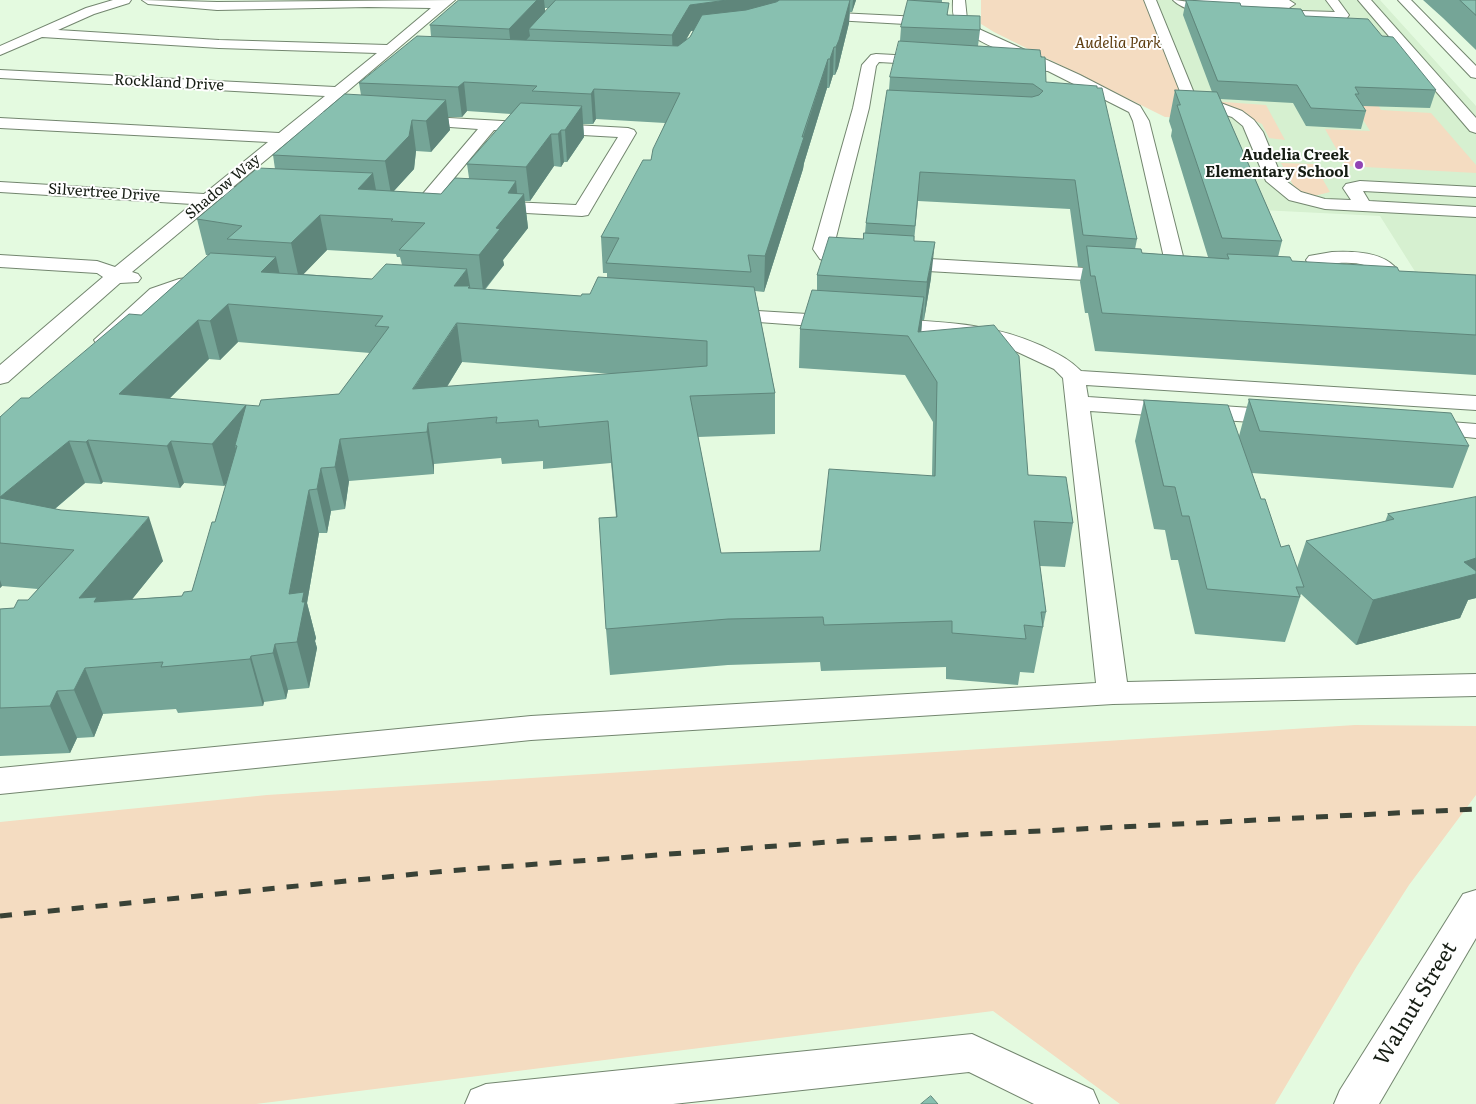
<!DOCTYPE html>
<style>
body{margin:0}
canvas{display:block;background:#e4fae0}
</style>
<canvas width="1476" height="1104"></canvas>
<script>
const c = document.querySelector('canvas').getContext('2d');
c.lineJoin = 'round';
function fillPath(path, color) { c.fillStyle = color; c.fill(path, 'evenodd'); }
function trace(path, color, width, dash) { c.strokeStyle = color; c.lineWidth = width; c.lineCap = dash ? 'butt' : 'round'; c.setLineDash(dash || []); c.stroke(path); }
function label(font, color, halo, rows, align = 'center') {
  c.font = font + ' Literata,serif'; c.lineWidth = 4; c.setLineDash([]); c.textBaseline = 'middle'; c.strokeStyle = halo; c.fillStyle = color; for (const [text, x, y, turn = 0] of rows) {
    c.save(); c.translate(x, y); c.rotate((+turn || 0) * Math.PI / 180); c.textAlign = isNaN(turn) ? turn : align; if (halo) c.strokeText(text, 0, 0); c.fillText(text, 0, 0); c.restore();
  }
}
fillPath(new Path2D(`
 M1148 0H1380L1476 106V285L1421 281 1380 216 1261 210 1192 118Z`), '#d6f0d0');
fillPath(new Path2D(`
 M981 0H1148L1192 118 1165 117 994 32 981 24Z
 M1350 99 1375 100 1381 110 1431 113 1476 165V173L1346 166 1325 129 1370 131Z
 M1210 101 1266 105 1285 140 1269 138 1262 124Z
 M1281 163 1314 164 1330 192 1314 196 1297 192Z
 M1355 725 1476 726V795L1409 885 1357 966 1275 1104H1120L993 1011 256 1104H0V822L267 795Z`), '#f4dcc1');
const minor = new Path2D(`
 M113 0H131L129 3 94 14 58 30 219 40 387 45 431 8 368 7 217 10 148 4 142 0 217 2 455 0 323 112 360 115 363 118 360 121H313L233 187 272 190 275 194 272 198 266 199 222 197 132 272 138 274 141 278 138 282 120 283 8 382 0 384V365L103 277 97 273 0 267V255L97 261 115 267 192 204 0 192V182L204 194 268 142 0 128V118L279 133 325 96 0 78V70L335 87 377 53 219 48 42 37 0 55V46L86 8Z
 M953 0H965L967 19 981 30 1080 75 1140 106 1149 121 1189 280 1186 284 1179 286 1172 284 1169 280 1133 121 1129 112 1048 71 1002 68 1000 65 1002 62H1028C1008 53 965 39 955 19 952 13 953 6 953 0Z
 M1144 0H1156L1194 93 1242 111 1254 120 1263 132 1282 178 1301 192 1325 199 1351 200 1343 188 1346 184 1360 181 1476 187V197L1363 191 1369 201 1476 207V217L1325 209 1289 200 1266 181 1243 126 1232 117 1195 105 1183 99Z
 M1173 0C1181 0 1221 7 1226 12 1217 21 1181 9 1173 0Z
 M1194 0H1289L1295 4 1289 8 1199 5 1195 4Z
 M1326 0H1338L1349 15 1347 18 1331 20 1268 18 1262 14 1268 10 1335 12Z
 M1358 0H1371L1476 118V133L1470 131Z
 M1398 0H1411L1476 66V78L1471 77Z
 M838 13 941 18 947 22 941 26 834 20 832 17Z
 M876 54 932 57 939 61 932 65 879 62 876 66 869 108 833 249 843 254 1120 270 1127 272 1130 276 1127 280 1120 282 840 266 820 259 813 249 853 108 862 65 871 55Z
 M413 116 628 128 634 130 636 133 588 215 582 216 489 211 483 210 480 206 483 202 489 201 576 205 618 137 494 130 430 207 424 208 418 207 415 203 478 129 408 124 405 121 408 118Z
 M1332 252C1351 251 1379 251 1394 266 1401 273 1405 284 1410 293L1407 297 1400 299 1393 297C1388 291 1386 282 1381 276 1370 260 1344 262 1328 264L1340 289 1337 293 1330 295 1323 293 1306 260 1309 256Z
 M209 275 216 277 219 281 216 285 183 291 164 297 113 345 105 346 97 345 94 340 150 289 179 279Z
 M724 309 841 316 848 318 852 322 848 326 841 328 717 319 714 315 717 311Z
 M884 319C941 322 989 322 1042 346 1058 354 1068 358 1081 371L1476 396V410L1086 385 1088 397 1281 410 1289 412 1293 417 1289 422 1281 424 1090 411 1127 682 1476 674V696L1113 704 531 740 0 794V768L531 716 1096 683 1063 378 1054 369 1009 348 973 337 877 329 873 325 877 321Z
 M1424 420 1476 424V438L1416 432 1412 427 1416 422Z
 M972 1034 1093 1090 1099 1104H1034L969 1072 673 1104H465L471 1090 486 1084Z`);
const major = new Path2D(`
 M1476 890V938L1379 1104H1334L1340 1090 1463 894Z`);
trace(minor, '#73866f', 2);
trace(major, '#73866f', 2);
fillPath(minor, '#fff');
fillPath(major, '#fff');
trace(new Path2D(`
 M0 916 446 871 842 841 1476 809`), '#394236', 5, [12, 12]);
fillPath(new Path2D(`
 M459 0H856L852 12H850L849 23 838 68 835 75H833L829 88H827L804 163 803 169 764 292 755 291 775 393V434L698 437 721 553 820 551 932 476 933 422 905 375 799 368 800 329 817 291V275L863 239 865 233 866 223 889 90 890 77 900 41 901 27 908 0H942V3L948 15 980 30 978 46 1041 57 1046 82 1137 239 1135 249 1142 253 1208 257 1171 136 1172 130 1169 121 1175 90 1212 92 1183 15 1186 0 1241 6 1305 16 1382 36 1436 90 1430 108 1363 106 1366 111 1361 129 1306 126 1293 103 1220 99 1282 241 1278 257 1292 261 1399 271 1476 275V375L1095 351 1088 313H1085L1080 282 1083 267H1078L1070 209 918 201 914 241 931 278 924 320H922L921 332 1028 475 1073 523 1065 567 1040 566 1046 612 1034 673 1020 672 1018 685 946 679V667L821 671 820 662 728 665 610 675 606 629 616 517 611 463 543 469V461L502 464 501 458 434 464V474L349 481 345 509 331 511 327 533H319L307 603 316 638 315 641 317 648 309 688 288 690 286 699 264 702 263 706 178 713 176 709 103 714 94 737 77 738 70 753 0 756V609L14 608 28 600 38 589 2 586 0 588V417L29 398 141 315 209 255H206L197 219 275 169 273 155 361 95 359 83 431 36 430 25ZM545 8H549L545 12ZM691 31H693L690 37 686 40ZM467 111 511 114 467 164 469 178 441 194 394 191 414 169 416 151 431 152 450 130 448 117H462ZM596 119 665 123 651 160 601 237 603 273H607V278L590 294 581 296 485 290 504 265 503 260 528 228 525 201H530L554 166 561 167 564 162H567L584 137 583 124H593ZM327 250 396 254 397 257H400L402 265 372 279 303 274ZM238 342 370 353 339 394 259 406H246V405L169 399 209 359 220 360ZM462 362 613 374 447 387ZM103 482 180 488 184 483 224 486 227 483 215 522 192 591 182 596 132 599 163 561 55 509 85 483 101 484Z
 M1423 0H1476V50L1443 18Z
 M1249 399 1469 446 1453 488 1252 473 1261 499 1281 547 1297 568 1306 541 1385 522 1388 514 1476 497V496V598L1468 600 1460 618 1356 645 1301 594 1285 642 1195 634 1178 560H1171L1165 530 1154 529 1135 441 1144 400 1239 436Z`), '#75a597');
fillPath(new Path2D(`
 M537 0H544L546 19 529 29 530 36 512 56 509 29Z
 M727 0H794L762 21 691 31 673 62 672 35 690 5Z
 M850 0 849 23 838 68 835 75 836 47Z
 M853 0H856L852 12Z
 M834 47 833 75 829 88 830 59Z
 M828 59 827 88 804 163 803 169 764 292 765 256Z
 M464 82 467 111 462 117 458 87Z
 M594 89 596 119 593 124 591 94Z
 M446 100 450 130 431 152 426 121Z
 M582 106 584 137 567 162 565 130Z
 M412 120 416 151 414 169 391 194 385 161Z
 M561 130 564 162 561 167 558 134Z
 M551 134 554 166 530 201 526 167Z
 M373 173 379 207 358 189Z
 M516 181 518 201 524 194 528 228 503 260 504 265 483 291 479 255 496 228 508 193Z
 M320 215 327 250 299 279 291 243Z
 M935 242 931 278 924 320 927 282Z
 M276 257 284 294 261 272Z
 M467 269 470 286 475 324 454 286Z
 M924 297 921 335 918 332Z
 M228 304 238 342 220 360 210 321Z
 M198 320 209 359 133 435 119 394Z
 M457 323 462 362 420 430 413 389Z
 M246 405 256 446 235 445 240 466 224 486 212 444Z
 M428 423 434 464V474L427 432Z
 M340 439 349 481 345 509 335 467Z
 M88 440 103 482 101 484 86 442Z
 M69 441 85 483 17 541 0 501V497Z
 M171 441 184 483 180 488 167 446Z
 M321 468 331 511 327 533 317 489Z
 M309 490 319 533 307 603 316 638 315 641 317 648 309 688 297 642 289 594Z
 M149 517 163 561 109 628 79 598Z
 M1476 558V598L1468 600 1460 618 1356 645 1373 600 1464 562Z
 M0 580 2 586 0 588Z
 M275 644 288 690 286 699 273 653Z
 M251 656 264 702 263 706 250 659Z
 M85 668 103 714 94 737 74 690Z
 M57 691 77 738 70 753 50 706Z`), '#5f867b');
const building = new Path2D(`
 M459 0H537L509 29 430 25Z
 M556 0H727L690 5 672 35 529 29Z
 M780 0H850L839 40 836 47H834L830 59H828L802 137H804L765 256 748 255 751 272 606 263 619 238 601 237 643 160H651L653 149 680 93 594 89 591 94 532 91 537 86 464 82 458 87 359 83 417 36 678 46 690 37 702 15 746 10 776 2Z
 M908 0 949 3 947 15 980 16V30L901 27Z
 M1186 0 1240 3 1241 6 1301 9 1305 16 1368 19 1382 36 1393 37 1436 90 1355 87 1359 94H1355L1366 111 1311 108 1297 85 1218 81Z
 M1460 0H1476V15Z
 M899 41 1040 50 1041 57H1045L1046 82 1097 86V88H1102L1137 239 1083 235 1075 180 920 172 915 226 866 223 887 90 1032 97 1039 95 1043 91 1033 84 890 77Z
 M1175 90 1217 92 1282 241 1222 238 1177 105H1180Z
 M345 94 446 100 426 121 412 120 409 136 385 161 273 155Z
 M521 103 582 106 565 130H561L558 134H551L526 167 467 164Z
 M258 168 373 173 358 189 441 194 455 178 516 181 508 193 524 194 496 228 500 229 479 255 399 250 425 223 391 221 393 219 320 215 291 243 227 239 242 226 197 219Z
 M864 233 914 236V241L935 242 927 282 817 275 829 237 863 239Z
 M1087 246 1141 249 1142 253 1229 259 1227 254 1290 257 1292 261 1397 267 1399 271 1476 275V335L1102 313 1095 276H1091Z
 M211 253 276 257 261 272 372 279 386 264 467 269 454 286H470L468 288 581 296 582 294H590L598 277 754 287 775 393 690 396 721 553 820 551 829 469 935 476 937 382 908 336 800 329 812 290 924 297 918 332 994 325 1019 356 1028 475 1066 477 1073 523 1034 521 1046 612H1041L1043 627 1024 625 1026 639 952 633V621L824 625 823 617 728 619 606 629 599 518 617 517 608 421 539 427 538 420 496 423 497 417 428 423 427 432 340 439 335 467 321 468 317 489 309 490 289 594 304 592 302 602H305L297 642 275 644 273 653 251 656 250 659 161 667 163 662 85 668 74 690 57 691 50 706 0 708V609L14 608 18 600H28L74 550 0 543V498L61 510 149 517 79 598 97 597 94 602 182 596 184 592 192 591 212 522H215L237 446 235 445 246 405 259 406 261 400 339 394 389 327 375 326 383 316 228 304 210 321 198 320 119 394 246 405 212 444 171 441 167 446 88 440 86 442 69 441 0 497V417L21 398H29L129 314 141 315ZM457 323 707 341V366L413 389Z
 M1249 399 1451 413 1469 446 1260 431Z
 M1144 400 1228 405 1261 499H1265L1281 547 1289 545 1304 587H1296L1300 597 1207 589 1189 516H1182L1175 487 1164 486Z
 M1476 497V558L1464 562 1476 571V574L1373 600 1306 541 1394 519 1388 514Z
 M931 1096 938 1104H921Z`);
fillPath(building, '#88c0b0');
trace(building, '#5f867b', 1);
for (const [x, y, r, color] of [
 [1359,165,5,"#9144b5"]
]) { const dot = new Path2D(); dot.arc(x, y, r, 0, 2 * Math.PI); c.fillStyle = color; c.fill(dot); trace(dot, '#fff', 2); }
label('italic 15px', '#5f3e11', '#fff', [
 ["Audelia Park",1118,44]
]);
label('15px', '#161d14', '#fff', [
 ["Rockland Drive",169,83,3],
 ["Shadow Way",223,187,-40],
 ["Silvertree Drive",104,193,4]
]);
label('bold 15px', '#161d14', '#fff', [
 ["Audelia Creek",1349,156],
 ["Elementary School",1349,173]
], 'right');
label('21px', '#161d14', '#fff', [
 ["Walnut Street",1416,1004,-59]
]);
</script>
